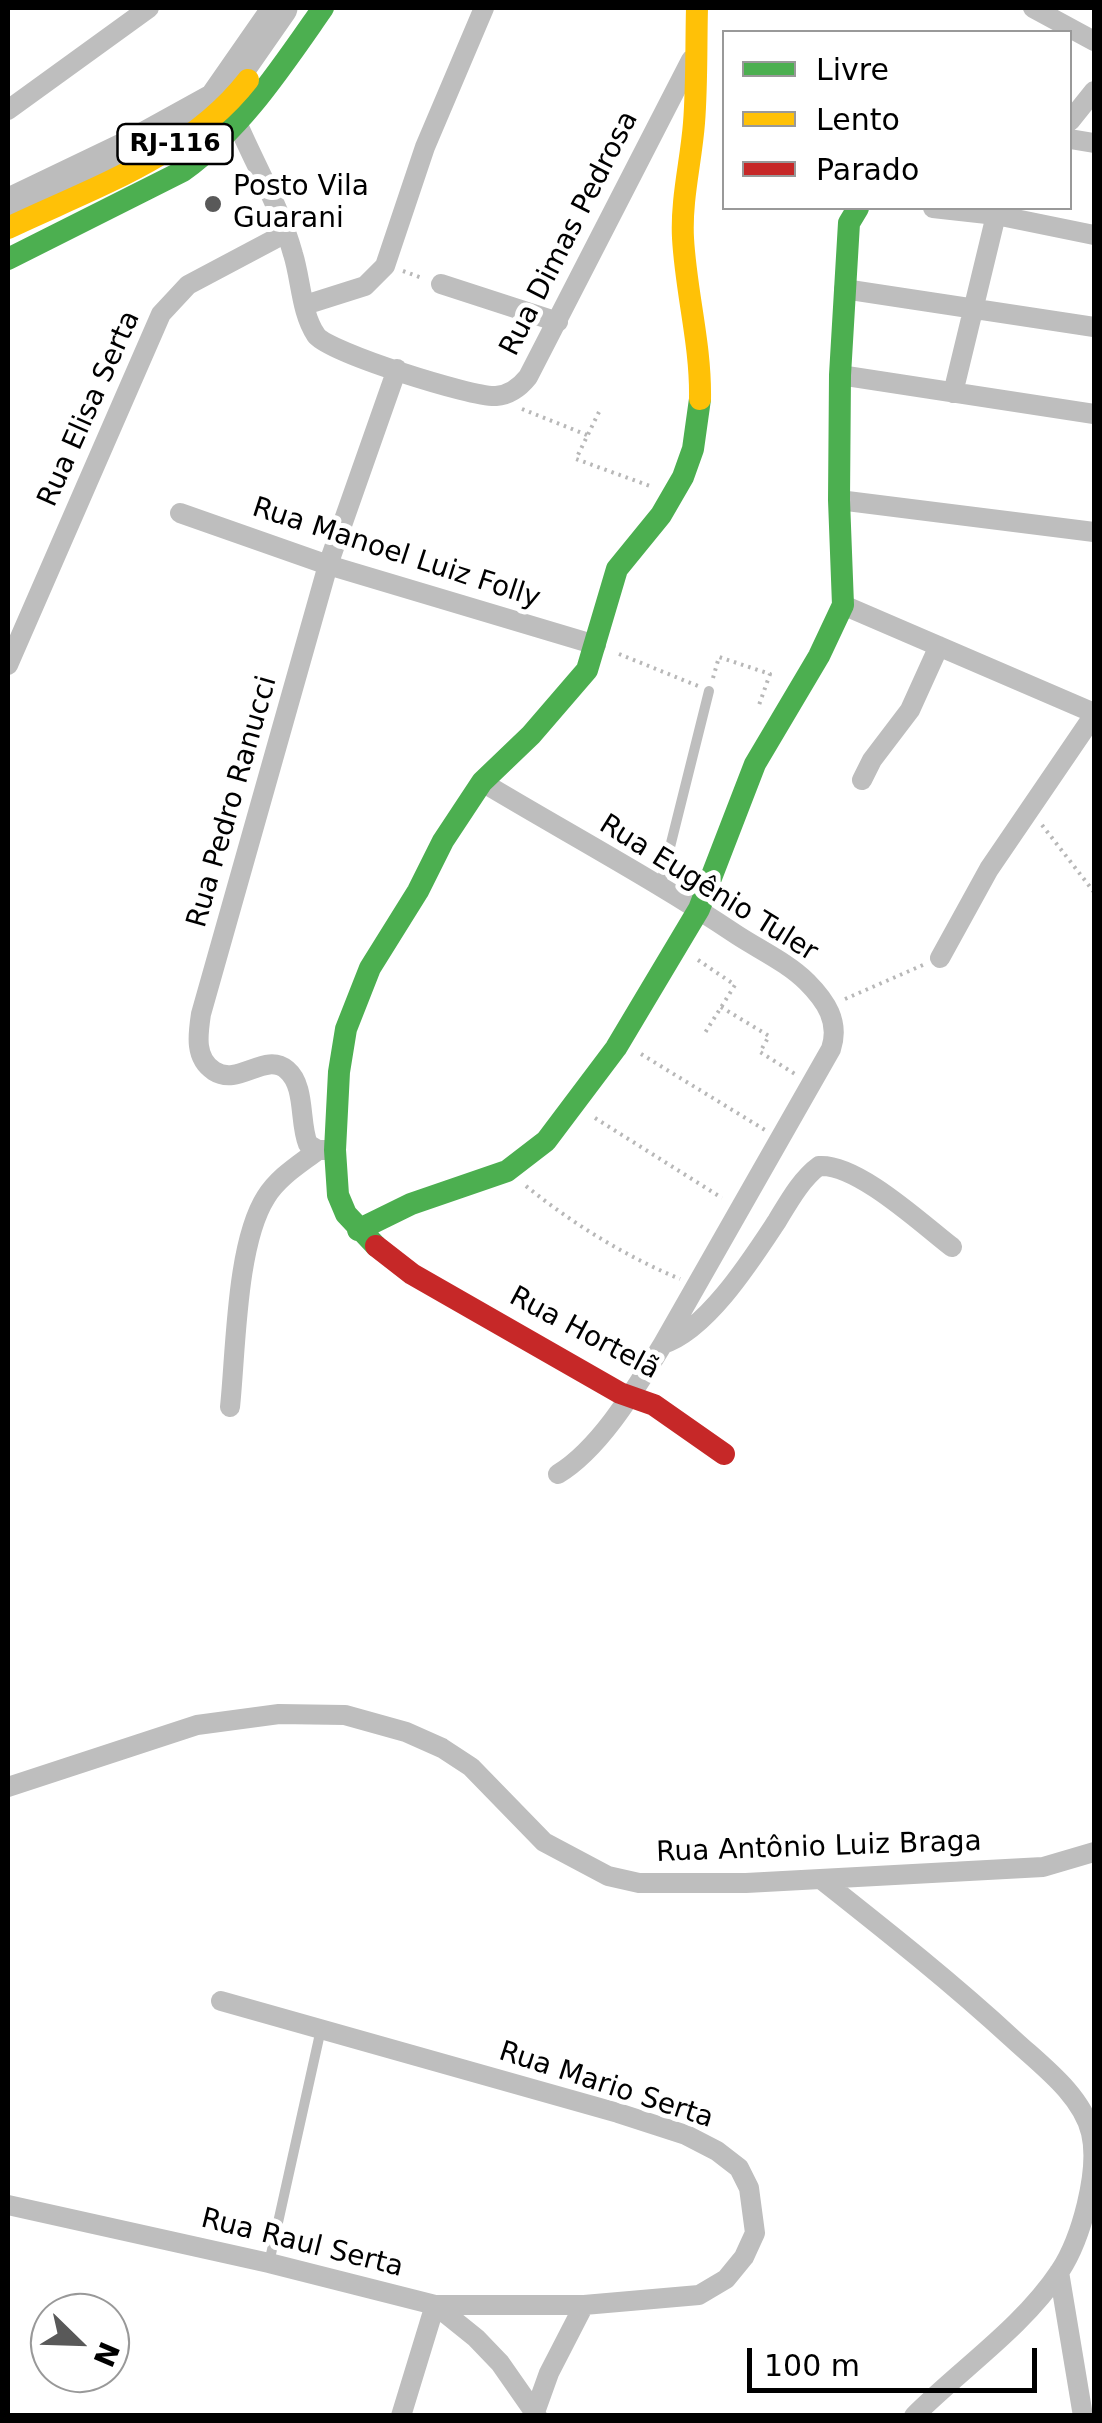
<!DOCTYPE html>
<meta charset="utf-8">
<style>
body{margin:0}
#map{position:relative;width:1102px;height:2423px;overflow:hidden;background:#fff;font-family:"DejaVu Sans",sans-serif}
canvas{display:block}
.frame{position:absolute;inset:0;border:10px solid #000;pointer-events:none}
.legend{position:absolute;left:722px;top:30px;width:350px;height:180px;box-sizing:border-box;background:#fff;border:2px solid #999;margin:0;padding:12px 18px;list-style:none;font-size:30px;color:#000}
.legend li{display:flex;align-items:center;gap:20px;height:50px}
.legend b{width:50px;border:2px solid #999}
.north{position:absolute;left:30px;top:2293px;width:100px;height:100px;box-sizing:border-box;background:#fff;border:2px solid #999;border-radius:50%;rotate:113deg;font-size:28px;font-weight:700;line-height:40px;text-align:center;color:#000}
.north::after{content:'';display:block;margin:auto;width:35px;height:45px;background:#595959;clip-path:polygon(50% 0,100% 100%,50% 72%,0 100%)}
.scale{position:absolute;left:747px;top:2348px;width:290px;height:45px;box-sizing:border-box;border:5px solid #000;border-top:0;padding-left:12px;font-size:30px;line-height:35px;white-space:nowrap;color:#000;-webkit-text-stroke:8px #fff;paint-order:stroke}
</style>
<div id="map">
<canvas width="1102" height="2423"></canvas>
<div class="frame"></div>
<ul class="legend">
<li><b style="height:12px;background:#4caf50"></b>Livre</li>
<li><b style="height:12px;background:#ffc107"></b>Lento</li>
<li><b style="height:12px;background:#c62828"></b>Parado</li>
</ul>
<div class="north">N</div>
<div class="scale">100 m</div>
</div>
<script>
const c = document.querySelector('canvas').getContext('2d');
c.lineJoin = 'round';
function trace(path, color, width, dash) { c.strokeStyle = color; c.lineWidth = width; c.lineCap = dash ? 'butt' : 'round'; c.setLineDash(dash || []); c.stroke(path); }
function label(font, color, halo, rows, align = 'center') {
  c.font = font + ' "DejaVu Sans",sans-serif'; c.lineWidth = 10; c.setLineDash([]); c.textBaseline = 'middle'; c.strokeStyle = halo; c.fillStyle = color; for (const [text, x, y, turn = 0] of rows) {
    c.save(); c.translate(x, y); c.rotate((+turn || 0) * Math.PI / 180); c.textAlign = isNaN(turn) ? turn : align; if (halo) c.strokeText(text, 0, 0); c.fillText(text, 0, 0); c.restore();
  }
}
trace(new Path2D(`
 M8 206 129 148 216 100 280 8`), '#bcbcbc', 35);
trace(new Path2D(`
 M403 271 422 278
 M522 409 587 435
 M599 412 576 459 650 486
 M619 654 698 686
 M713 678 719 657 770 674 759 705
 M1042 825 1094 892
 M698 960 735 985 703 1036
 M845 999 923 965
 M721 1007 769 1036 760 1052 795 1074
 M641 1054 765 1130
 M595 1118 722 1198
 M526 1186C573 1224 625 1256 680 1279`), '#b8b8b8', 4, [2.5, 5]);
trace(new Path2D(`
 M660 887 709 691
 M269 2263 321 2029`), '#bebebe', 10);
trace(new Path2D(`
 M1033 8 1094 41
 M8 110 149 8
 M232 119 239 127C257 168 281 210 293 254 301 279 301 313 316 335 327 352 474 398 496 396 510 395 520 387 528 377L691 60
 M1070 121 1094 91
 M1070 139 1094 143
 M933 208 996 215 1094 235
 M441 284 558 322
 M844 289 1094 327
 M305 305 365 286 385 266 425 147 484 8
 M840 375 1094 414
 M953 393 996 215 1002 208
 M839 500 1094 532
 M180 513 328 565 596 645
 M843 605 1094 713
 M8 665 161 314 188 285 286 233
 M862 780 872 760 910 710 939 646
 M482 782C567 833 655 880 737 935 760 950 788 963 807 982 826 1001 840 1022 831 1049L663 1344C707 1330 752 1259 777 1221 788 1203 801 1179 819 1166 857 1163 922 1224 952 1247
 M940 958 989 869 1094 715
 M335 1150H318L308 1144C299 1123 306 1086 287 1070 265 1051 239 1087 214 1071 194 1058 198 1034 201 1014L328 565 397 369
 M230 1407C236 1350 236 1244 266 1197 278 1177 300 1164 318 1150
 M558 1474C601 1448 637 1386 663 1344
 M8 1787 197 1725 279 1714 345 1715 406 1732 442 1748 471 1767 544 1842 608 1876 639 1883H746L1043 1867 1094 1852
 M822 1880C889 1933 951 1982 1014 2040 1041 2065 1082 2095 1091 2133 1100 2171 1081 2239 1060 2271 1022 2328 962 2368 914 2416
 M221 2001 618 2113 686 2135 717 2151 739 2168 749 2188 755 2233 744 2257 726 2279 699 2295 584 2305H435
 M8 2205 269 2263 435 2305 476 2338 500 2363 537 2416
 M1059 2272 1083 2416
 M535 2412 549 2373 584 2305
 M401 2416 435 2305`), '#bebebe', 20);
trace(new Path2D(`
 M8 259 183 171C243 127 281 68 323 8
 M358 1230 411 1204 507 1171 546 1141 616 1048 699 909 755 764 819 656 843 605 839 500 840 375 849 223 858 208
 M376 1246 346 1214 338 1195 335 1150 339 1072 346 1029 370 968 418 891 443 841 482 782 531 735 587 670 617 569 661 515 683 477 693 449 700 399`), '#4caf50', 22);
trace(new Path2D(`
 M697 8C696 46 697 85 694 123 691 162 681 199 683 238 686 293 701 344 700 399
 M8 228C92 188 189 156 248 80`), '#ffc107', 22);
trace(new Path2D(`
 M376 1246 412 1274 620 1393 654 1405 724 1454`), '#c62828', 22);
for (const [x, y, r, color] of [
 [213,204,10,"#595959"]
]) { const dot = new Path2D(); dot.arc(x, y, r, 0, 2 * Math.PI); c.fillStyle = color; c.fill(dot); trace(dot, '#fff', 4); }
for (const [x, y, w] of [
 [175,144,115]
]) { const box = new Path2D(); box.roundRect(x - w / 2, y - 20, w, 40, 8); c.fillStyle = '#fff'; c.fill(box); trace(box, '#000', 2.5); }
label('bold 25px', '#000', null, [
 ["RJ-116",175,144]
]);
label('28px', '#000', '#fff', [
 ["Posto Vila",233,188],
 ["Guarani",233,220]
], 'left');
label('28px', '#000', '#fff', [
 ["Rua Dimas Pedrosa",570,234,-63],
 ["Rua Elisa Serta",90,409,-66],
 ["Rua Manoel Luiz Folly",396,554,18],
 ["Rua Pedro Ranucci",233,802,-74],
 ["Rua Eugênio Tuler",708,889,32],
 ["Rua Hortelã",584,1334,28],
 ["Rua Antônio Luiz Braga",819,1848,-2],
 ["Rua Mario Serta",606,2086,18],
 ["Rua Raul Serta",302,2244,14]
]);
</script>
